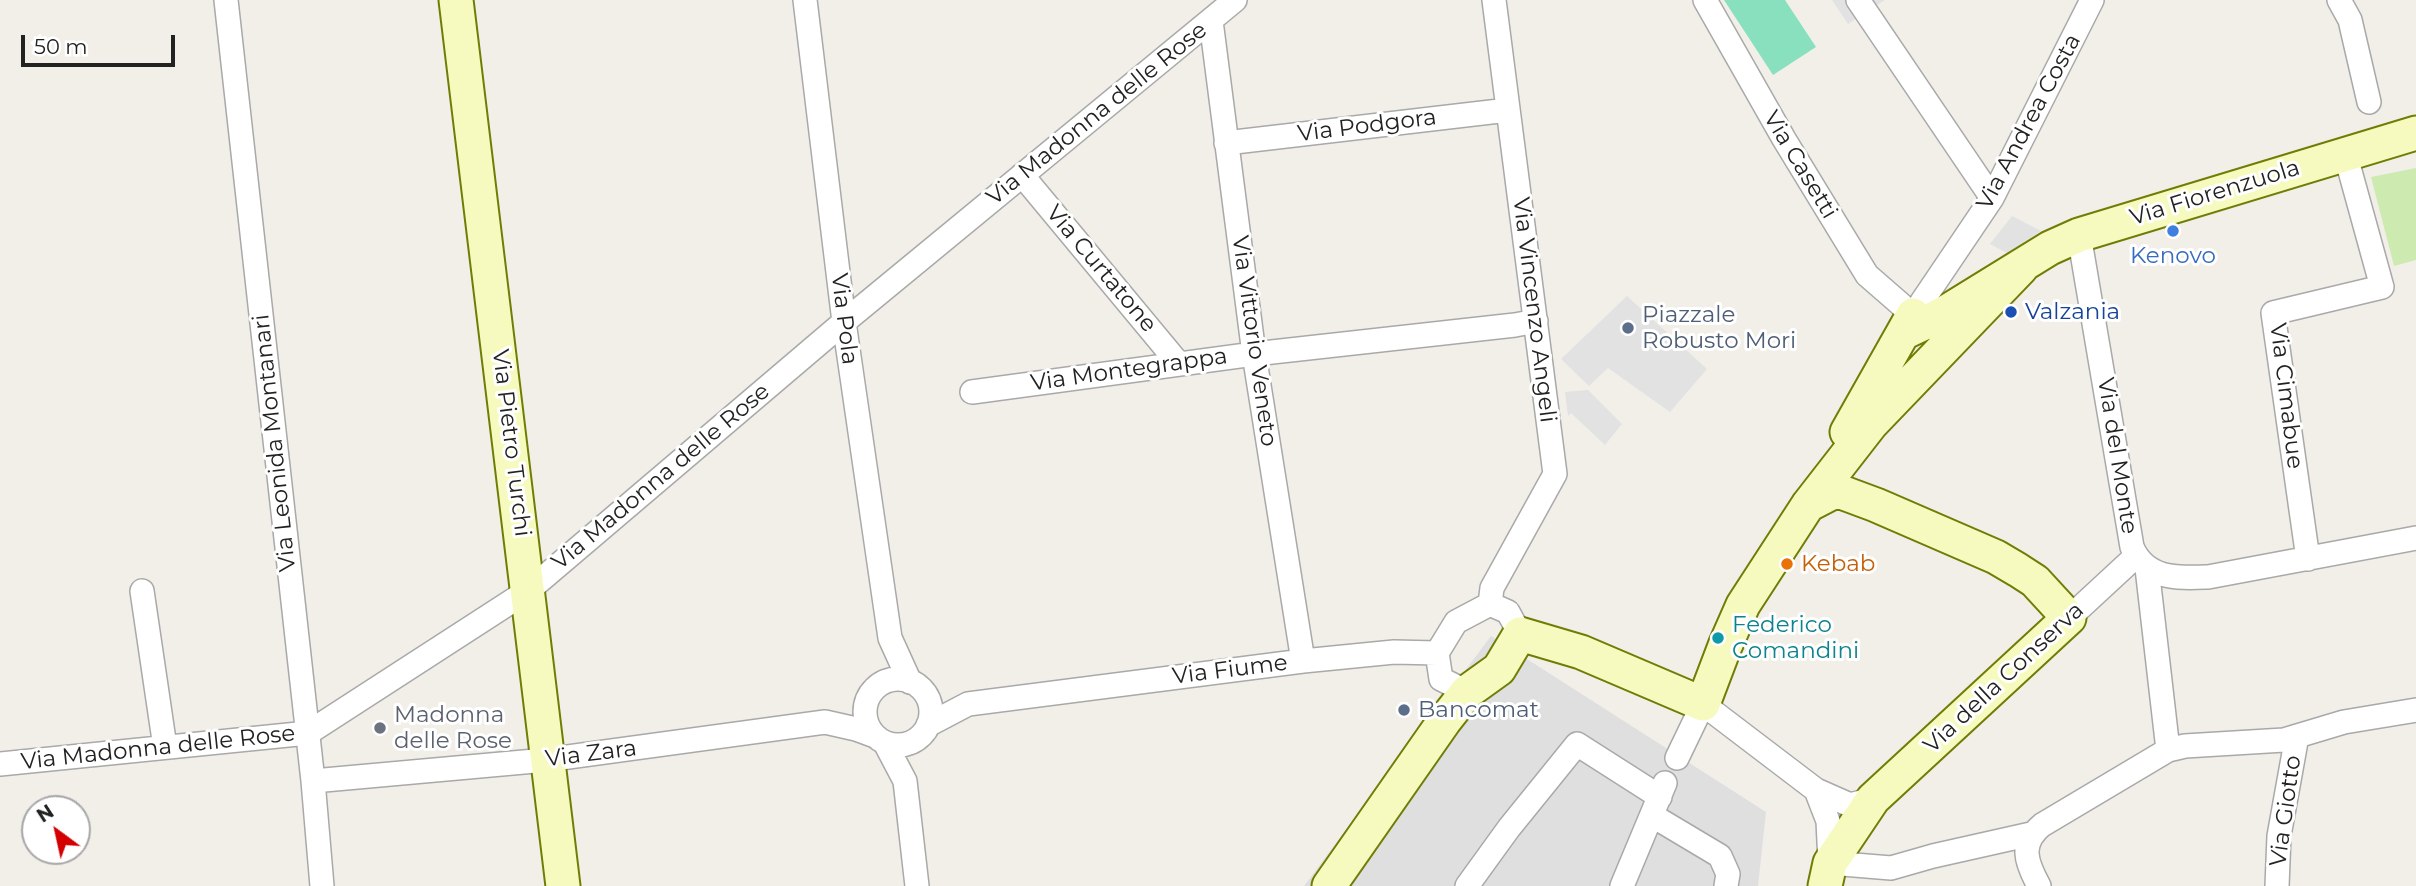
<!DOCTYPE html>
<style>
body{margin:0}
#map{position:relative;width:2416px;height:886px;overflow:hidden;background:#f2efe9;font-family:Montserrat,sans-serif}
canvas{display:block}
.north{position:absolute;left:21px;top:795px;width:70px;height:70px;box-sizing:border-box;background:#fff;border:2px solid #a7a7a7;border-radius:50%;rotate:327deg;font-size:19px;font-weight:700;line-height:28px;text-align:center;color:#222}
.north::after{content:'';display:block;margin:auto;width:24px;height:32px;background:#d40000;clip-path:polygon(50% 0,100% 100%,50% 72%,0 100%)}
.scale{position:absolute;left:21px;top:35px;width:154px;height:32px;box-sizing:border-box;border:4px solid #222;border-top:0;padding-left:9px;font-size:21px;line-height:24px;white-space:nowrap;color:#222;-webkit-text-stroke:5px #fff;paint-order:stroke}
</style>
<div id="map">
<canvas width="2416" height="886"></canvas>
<div class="north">N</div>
<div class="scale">50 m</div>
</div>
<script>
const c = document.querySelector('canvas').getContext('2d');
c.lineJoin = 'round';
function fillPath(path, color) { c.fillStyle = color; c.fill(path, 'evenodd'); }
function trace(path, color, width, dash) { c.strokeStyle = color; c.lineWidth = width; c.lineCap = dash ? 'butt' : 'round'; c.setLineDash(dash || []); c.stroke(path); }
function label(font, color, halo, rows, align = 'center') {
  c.font = font + ' Montserrat,sans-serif'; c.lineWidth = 6; c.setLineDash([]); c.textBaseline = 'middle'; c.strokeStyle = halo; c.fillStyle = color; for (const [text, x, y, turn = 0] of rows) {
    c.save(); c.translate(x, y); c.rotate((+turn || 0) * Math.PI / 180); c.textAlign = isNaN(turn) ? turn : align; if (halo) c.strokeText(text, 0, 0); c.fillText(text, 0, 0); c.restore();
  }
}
fillPath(new Path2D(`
 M1491 636 1766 812 1758 886H1304Z`), '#e0dfdf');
fillPath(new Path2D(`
 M2416 168V260L2394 266 2371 177Z`), '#cdebb0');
fillPath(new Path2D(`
 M1724 0H1785L1816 47 1773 75Z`), '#88e0be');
fillPath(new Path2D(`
 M1832 0H1885L1848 24Z
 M2012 216 2041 231 2007 253 1990 244Z
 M1627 296 1707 369 1670 412 1608 368 1589 386 1561 359Z
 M1588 390 1622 424 1605 445 1571 413 1568 416 1565 392Z`), '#e2e2e2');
const street = new Path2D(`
 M226 0 313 781 322 886
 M805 0 844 322 890 638 910 682
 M1705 0 1784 139 1867 275 1913 315 1992 198 2092 0
 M1858 0 1992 198
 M2339 0 2350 20 2369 102
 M1211 21 1254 354 1303 661
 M1226 143 1508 110
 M1022 175 1179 364
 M2079 235 2132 547C2146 580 2178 578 2208 577L2416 538
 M972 392 1254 354 1515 325 1536 321
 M2308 559 2273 313 2382 287 2345 153
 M2147 568 2168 750
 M142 591 165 747
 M1490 604 1492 588 1555 474 1494 0
 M1490 604 1508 612 1520 634
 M2069 618 2136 556
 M1437 653 1456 622 1490 604
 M1437 653 1441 679 1467 692
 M865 712a33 33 0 1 1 66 0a33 33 0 1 1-66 0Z
 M928 725 968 704 1303 661 1394 652 1437 653
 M885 743 905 781 917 886
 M1677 758 1703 704 1816 790 1828 821 1830 863 1891 868 1933 856 2031 834
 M0 764 308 733 529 590 844 322 1235 0
 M313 781 546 760 825 722 856 729 875 736
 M1816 790 1850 805 1873 799
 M1653 816 1720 856 1728 874 1726 886
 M1467 886 1509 828 1577 744 1660 797
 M1622 886 1665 783
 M2039 886C2026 862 2019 844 2042 825L2168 750 2185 746 2284 740 2344 722 2416 710
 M2277 886 2279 836 2297 736`);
const secondary = new Path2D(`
 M456 0 563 886
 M1903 333 1943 314 2050 248 2079 235 2416 133
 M1847 432 1913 315
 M1808 505 1831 493 1841 492 1876 505 1996 557 2018 570 2035 581 2069 618 1873 799 1830 863 1825 886
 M1329 886 1445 720 1467 692 1499 669 1520 634 1581 652 1703 704 1725 646 1743 605 1808 505 1871 424 2021 268`);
trace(street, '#a9a9a9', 26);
trace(secondary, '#707d05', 37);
trace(street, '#fff', 23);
trace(secondary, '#f7fabf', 33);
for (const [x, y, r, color] of [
 [2173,231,7,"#3f7fe0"],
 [2011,312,7,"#1a4fb4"],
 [1628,328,7,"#5c6f8a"],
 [1787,564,7,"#e8710a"],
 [1718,638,7,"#0f9aa8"],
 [1404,710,7,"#5c6f8a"],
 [380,728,7,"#6b7280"]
]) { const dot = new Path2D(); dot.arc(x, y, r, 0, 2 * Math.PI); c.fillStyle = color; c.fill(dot); trace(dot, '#fff', 2.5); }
label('23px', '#222', '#fff', [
 ["Via Madonna delle Rose",1097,114,-39],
 ["Via Andrea Costa",2029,122,-62],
 ["Via Podgora",1367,126,-7],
 ["Via Casetti",1800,165,59],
 ["Via Fiorenzuola",2215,193,-17],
 ["Via Curtatone",1101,269,50],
 ["Via Vincenzo Angeli",1534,310,83],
 ["Via Pola",844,319,83],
 ["Via Vittorio Veneto",1254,341,82],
 ["Via Montegrappa",1129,370,-8],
 ["Via Cimabue",2286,396,83],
 ["Via Leonida Montanari",275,443,-96],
 ["Via Pietro Turchi",511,443,83],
 ["Via del Monte",2117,456,81],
 ["Via Madonna delle Rose",661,477,-40],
 ["Via Fiume",1230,670,-7],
 ["Via della Conserva",2004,678,-43],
 ["Via Madonna delle Rose",158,748,-6],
 ["Via Zara",591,754,-7],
 ["Via Giotto",2286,811,-82]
]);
label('23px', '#366cbe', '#fff', [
 ["Kenovo",2173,256]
]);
label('23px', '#164399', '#fff', [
 ["Valzania",2025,312]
], 'left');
label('23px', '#4e5e75', '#fff', [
 ["Piazzale",1642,315],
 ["Robusto Mori",1642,341],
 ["Bancomat",1418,710]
], 'left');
label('23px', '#c56008', '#fff', [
 ["Kebab",1801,564]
], 'left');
label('23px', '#0d838f', '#fff', [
 ["Federico",1732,625],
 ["Comandini",1732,651]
], 'left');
label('23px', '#5b616d', '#fff', [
 ["Madonna",394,715],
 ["delle Rose",394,741]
], 'left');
</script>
